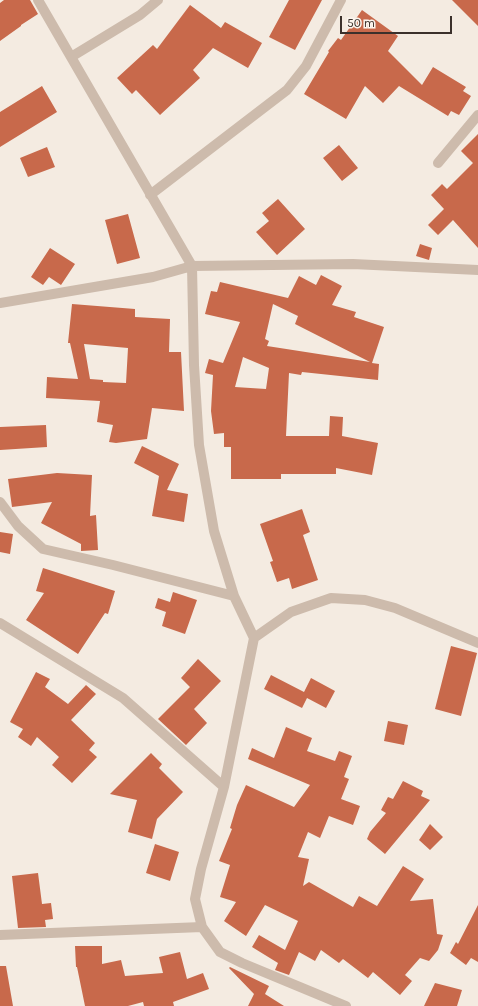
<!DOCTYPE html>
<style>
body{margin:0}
#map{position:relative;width:478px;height:1006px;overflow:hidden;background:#f4ebe1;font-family:Karla,sans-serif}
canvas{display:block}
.scale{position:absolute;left:340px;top:16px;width:112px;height:18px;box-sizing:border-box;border:2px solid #3b302b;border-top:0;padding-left:5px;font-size:12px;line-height:14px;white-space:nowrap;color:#3b302b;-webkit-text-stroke:3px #fbf5ee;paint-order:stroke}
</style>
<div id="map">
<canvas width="478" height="1006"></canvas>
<div class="scale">50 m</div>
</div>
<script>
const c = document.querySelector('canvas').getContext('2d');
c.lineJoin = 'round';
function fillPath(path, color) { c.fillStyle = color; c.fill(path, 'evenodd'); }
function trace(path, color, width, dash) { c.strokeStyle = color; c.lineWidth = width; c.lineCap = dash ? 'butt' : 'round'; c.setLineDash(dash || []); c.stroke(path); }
fillPath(new Path2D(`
 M4 0H30L38 14 21 25V26L0 41V3Z
 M289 0H322L295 50 269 37Z
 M452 0H478V26Z
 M190 5 221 28 225 22 262 43 248 68 213 48 193 70 200 78 160 115 136 90 132 94 117 78 153 45 157 49Z
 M362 10 398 36 388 51 422 85 433 67 466 87 463 91 471 96 459 115 451 111 448 116 399 86 383 103 365 86 346 119 304 94 329 52 328 51 338 38 341 40Z
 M42 86 57 112 0 147V112Z
 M478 134V248L453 220 438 235 428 225 444 209 431 195 442 184 447 189 473 163 461 151Z
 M339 145 358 168 342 181 323 158Z
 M47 147 55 167 28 177 20 158Z
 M278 199 305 229 277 255 256 232 269 221 262 213Z
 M128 214 140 258 117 264 105 220Z
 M420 244 432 248 429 260 416 256Z
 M50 248 75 264 61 285 49 277 43 285 31 277Z
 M321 275 342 286 332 305 356 312 354 317 384 327 372 363 379 364 378 380 302 372 301 375 289 373 286 436H329L330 416 343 417 342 436 378 443 372 475 336 468V474H281V479H231V447H224V433L214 434 211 411 213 375 205 373 209 359 223 363 240 322 205 314 211 291 217 292 220 282 288 298 299 276 316 285ZM273 304 298 316 295 324 370 362 267 346 269 341 265 339ZM243 357 269 368 266 389 235 387Z
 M72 304 135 309V317L170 319 169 352H181L184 411 152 408 147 439 116 443 109 442 113 425 97 422 100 401 46 398 47 377 78 379 70 343H68ZM84 344 128 348 126 383 103 382V380L90 379Z
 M46 425 47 447 0 450V427Z
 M142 446 179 464 167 490 188 494 184 522 152 516 159 476 134 463Z
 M57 473 92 475 90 516 96 515 98 550 81 551V544L41 523 52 502 12 507 8 479Z
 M302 509 310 532 303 535 318 580 292 589 289 578 277 582 270 562 273 561 260 524Z
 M0 532 13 534 10 554 0 552Z
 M43 568 115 591 108 614 105 613 78 654 26 620 44 593 36 591Z
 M173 592 197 600 185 634 162 626 166 612 155 608 158 598 170 602Z
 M451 646 477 653 461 716 435 709Z
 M198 659 221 681 194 709 207 723 186 745 158 719 190 687 181 678Z
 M36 672 50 679 45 687 68 704 86 685 96 694 71 720 95 743 89 750 97 757 72 783 52 765 59 757 37 737 31 746 18 737 23 729 10 722Z
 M271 675 304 692 311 678 335 691 326 708 307 698 302 708 264 689Z
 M388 721 408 725 404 745 384 741Z
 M286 727 312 738 307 751 335 761 339 751 352 756 344 777 349 779 341 799 360 806 353 825 329 816 320 838 308 832 298 857 309 859 303 886 309 882 353 907 359 896 377 906 403 866 424 879 410 901 433 899 437 934 443 935 438 950 429 961 420 958 405 975 412 981 400 995 373 972 368 978 343 959 339 963 321 950 315 961 299 952 289 975 275 970 278 963 252 947 259 935 285 950 298 921 265 905 246 936 224 921 236 902 220 897 230 865 219 861 232 829 230 828 237 805 246 785 294 807 310 785 248 759 252 748 274 758Z
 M151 753 162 764 159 768 183 792 157 819 152 839 128 832 137 800 110 794Z
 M403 781 423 791 421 796 430 800 385 854 367 839 370 832 386 813 381 810 388 797 393 799Z
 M430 824 443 837 430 850 419 840Z
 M155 844 179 852 170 881 146 873Z
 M38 873 42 904 51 903 53 919 45 920 46 927 18 928 12 876Z
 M478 905V962L471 958 466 965 450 953 456 942 458 944Z
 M75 946H102V964L121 960 125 976 163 973 159 957 180 952 187 979 203 973 209 989 173 1002 174 1006H144L143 1002 128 1006H85L77 967H76Z
 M0 966H6L13 1006H0Z
 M230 967 269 986 265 994 284 1006H248L254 994 229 968Z
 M435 983 462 990 457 1006H424Z`), '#c8694b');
trace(new Path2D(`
 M38 0 192 266 194 365 199 445 214 531 234 596 254 638
 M71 57 140 15 158 0
 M438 163 478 115
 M150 195 287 90 306 66 341 0
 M0 303 153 277 192 266 353 264 478 270
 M0 502 18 526 43 549 113 565 234 596
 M0 623 123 698 224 787
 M0 935 202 927
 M346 1006 242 963 220 952 202 927 195 899 201 869 224 787 254 638 291 612 331 598 365 600 395 608 478 643`), '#cdbbac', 10);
</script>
